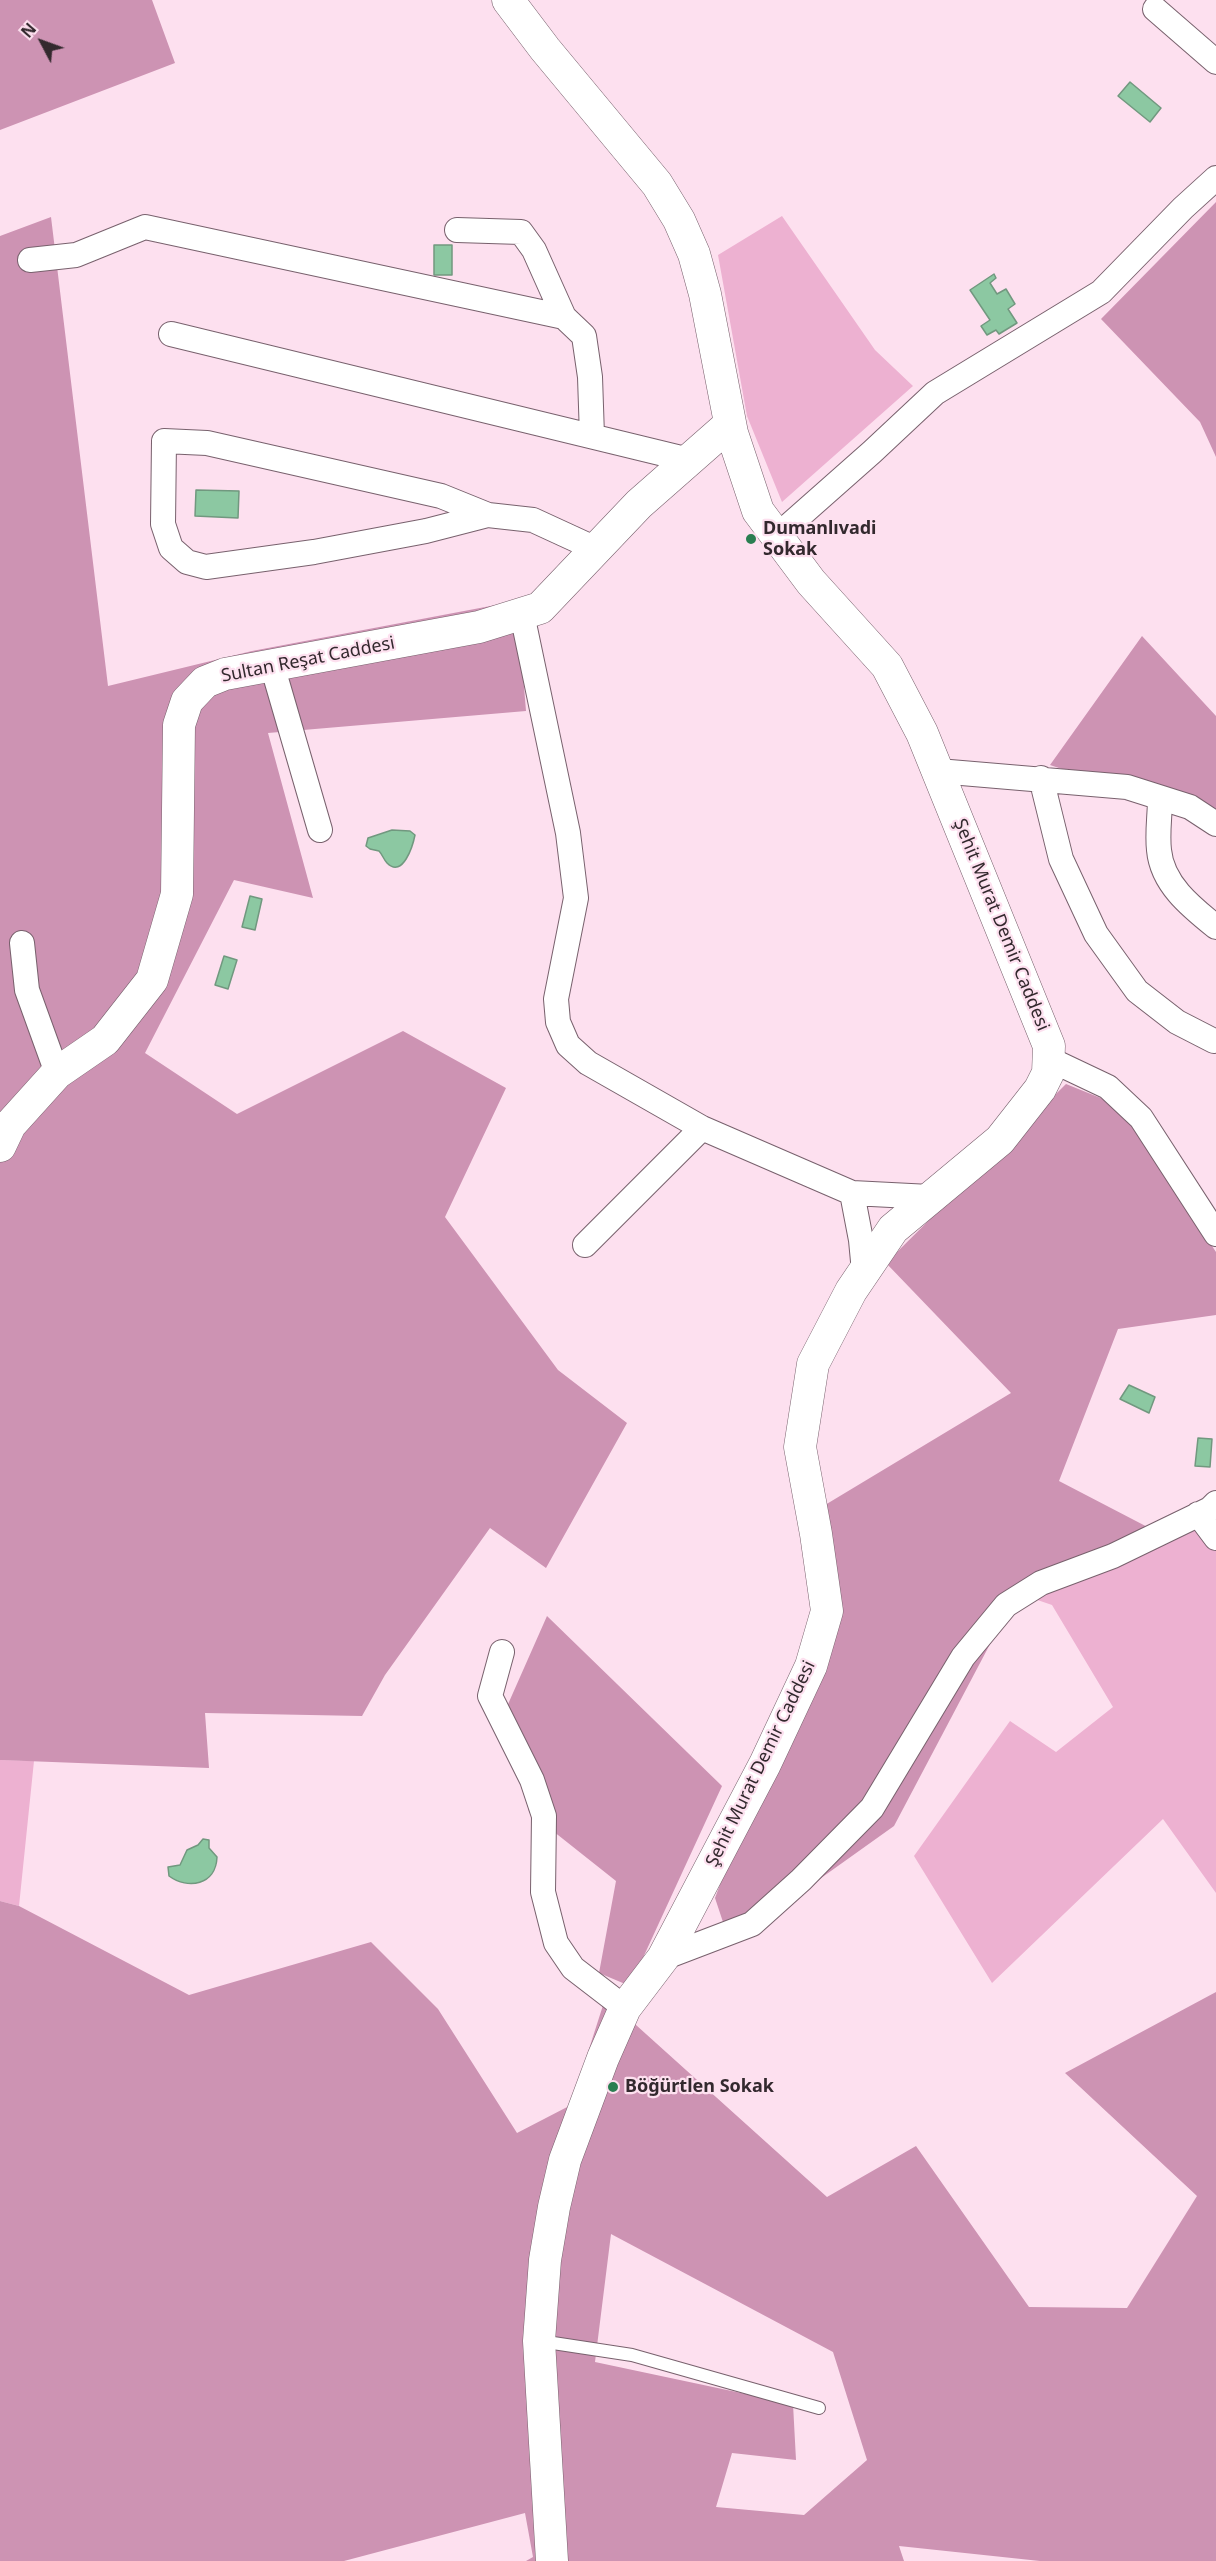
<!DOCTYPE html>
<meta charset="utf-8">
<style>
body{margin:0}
#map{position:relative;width:1216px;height:2561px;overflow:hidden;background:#fde0ef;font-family:"Noto Sans",sans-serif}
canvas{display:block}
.north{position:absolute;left:12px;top:12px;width:60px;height:60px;-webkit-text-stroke:4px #fde0ef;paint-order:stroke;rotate:311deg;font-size:16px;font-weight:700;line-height:24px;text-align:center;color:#33292e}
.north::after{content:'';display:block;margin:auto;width:21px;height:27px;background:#33292e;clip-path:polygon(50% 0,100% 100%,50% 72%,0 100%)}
</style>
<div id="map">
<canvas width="1216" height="2561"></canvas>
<div class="north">N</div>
</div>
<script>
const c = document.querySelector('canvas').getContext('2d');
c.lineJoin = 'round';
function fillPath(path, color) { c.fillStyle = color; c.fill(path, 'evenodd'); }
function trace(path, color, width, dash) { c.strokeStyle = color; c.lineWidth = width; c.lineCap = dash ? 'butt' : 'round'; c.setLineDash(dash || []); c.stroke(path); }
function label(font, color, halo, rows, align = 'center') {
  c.font = font + ' "Noto Sans",sans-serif'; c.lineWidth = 4.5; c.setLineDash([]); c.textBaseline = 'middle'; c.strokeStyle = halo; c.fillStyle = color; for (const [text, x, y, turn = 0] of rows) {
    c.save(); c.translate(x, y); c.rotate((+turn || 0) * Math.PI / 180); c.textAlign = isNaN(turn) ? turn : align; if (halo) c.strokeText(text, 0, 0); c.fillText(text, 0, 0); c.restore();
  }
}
fillPath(new Path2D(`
 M782 216 875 350 913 386 782 502 747 416 718 255Z
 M1199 1528 1216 1551V1893L1163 1819 992 1983 914 1856 1010 1721 1056 1752 1113 1707 1052 1605 1017 1593Z
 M0 1760 34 1761 19 1906 0 1901Z`), '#edb1d1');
fillPath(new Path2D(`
 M0 0H152L175 63 0 130Z
 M1216 202V457L1200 422 1101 319Z
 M51 217 108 686 252 651 517 601 526 711 268 733 313 898 234 880 145 1053 237 1114 403 1031 506 1088 445 1217 558 1370 627 1423 546 1568 490 1528 385 1675 362 1716 205 1713 209 1768 0 1760V236Z
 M1142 636 1216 716V821L1050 765Z
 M1066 1084 1118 1105 1216 1252V1315L1118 1329 1059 1481 1159 1533 1017 1593 894 1826 730 1943 715 1898 827 1597 820 1508 1011 1393 886 1263Z
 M547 1616 722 1786 630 1986 599 1973 616 1881 529 1812 505 1711Z
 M0 1901 19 1906 189 1995 371 1942 438 2009 517 2133 571 2105 606 1996 636 2025 827 2197 916 2146 1029 2307 1127 2308 1197 2196 1065 2073 1216 1992V2561H1040L899 2546 904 2561H526L533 2557 525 2513 344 2561H0ZM611 2234 833 2352 867 2460 804 2515 716 2507 732 2453 796 2460 793 2404 595 2362Z`), '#cd93b3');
const water = new Path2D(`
 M1130 82 1161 108 1150 122 1118 96Z
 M434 245H452V275H434Z
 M994 274 996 278 990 283 997 294 1006 289 1015 304 1008 309 1017 323 999 334 996 330 987 335 981 326 990 320 970 290Z
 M196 490 239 491 238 518 195 516Z
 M392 830 410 831 415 835C413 845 403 879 387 863 384 860 382 854 379 851L370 849 366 846 368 838Z
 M250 896 262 899 255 930 242 927Z
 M224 956 237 960 228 989 215 985Z
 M1129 1385 1155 1397 1149 1413 1120 1399Z
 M1198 1438 1212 1439 1210 1467 1195 1466Z
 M203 1839 209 1840V1848L217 1857C216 1885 188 1890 169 1876L168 1867 180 1865 187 1850 198 1845Z`);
fillPath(water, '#8cc8a2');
trace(water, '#71987f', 1.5);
const service = new Path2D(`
 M540 2341 632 2355 819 2408`);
const minor = new Path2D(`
 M1155 9 1216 62
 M457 230 521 232 534 250 564 317 584 336 590 377 592 436
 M30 260 76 255 145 227 564 317
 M171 334 689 460
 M488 515 426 531 314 552 206 567 187 562 171 548 163 524 164 441 207 443 441 496 488 515 533 520 596 549
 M777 536 872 452 935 393 1101 292 1183 208 1216 178
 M522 614 568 833 576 898 556 999 558 1022 568 1045 588 1063 702 1128 852 1193 930 1197
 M272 665 320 830
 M938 771 1127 787 1190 807 1216 824
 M1041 778 1061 859 1096 934 1137 991 1177 1022 1214 1041
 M1160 798C1160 815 1157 833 1159 850 1162 884 1191 907 1216 927
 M22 943 27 990 57 1073
 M1049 1059 1108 1087 1141 1118 1216 1234
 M852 1193 861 1240 864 1272
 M585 1245 702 1128
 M1198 1514 1216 1538
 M502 1652 490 1696 532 1780 544 1816 543 1892 556 1943 573 1968 625 2008
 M663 1958 752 1924 801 1880 872 1808 963 1657 1006 1605 1041 1583 1113 1556 1210 1509 1216 1503`);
const tertiary = new Path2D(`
 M508 0 545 49 657 184 679 220 694 254 705 294 732 433 758 511 811 582 887 666 922 733 1049 1046 1048 1073 1040 1089 1000 1140 893 1229 851 1291 813 1364 800 1447 816 1534 827 1611 811 1666 765 1764 663 1958 625 2008 603 2058 565 2160 554 2207 545 2260 539 2341 552 2561
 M0 1146 10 1125 57 1073 105 1040 152 980 177 894 179 725 187 701 205 682 225 674 479 627 540 608 639 504 730 424`);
trace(service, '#78616d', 14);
trace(minor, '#78616d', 26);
trace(tertiary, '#78616d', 33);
trace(service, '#fff', 12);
trace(minor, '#fff', 24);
trace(tertiary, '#fff', 32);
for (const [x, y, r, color] of [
 [751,539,6,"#2a7e51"],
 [613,2087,6,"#2a7e51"]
]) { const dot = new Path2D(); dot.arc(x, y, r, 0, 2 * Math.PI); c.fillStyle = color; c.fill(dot); trace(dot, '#fde0ef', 2); }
label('bold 18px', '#33292e', '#fde0ef', [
 ["Dumanlıvadi",763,529],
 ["Sokak",763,550],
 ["Böğürtlen Sokak",625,2087]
], 'left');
label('18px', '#33292e', '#fde0ef', [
 ["Sultan Reşat Caddesi",308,660,-11],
 ["Şehit Murat Demir Caddesi",1001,925,68],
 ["Şehit Murat Demir Caddesi",761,1764,-64]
]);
</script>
